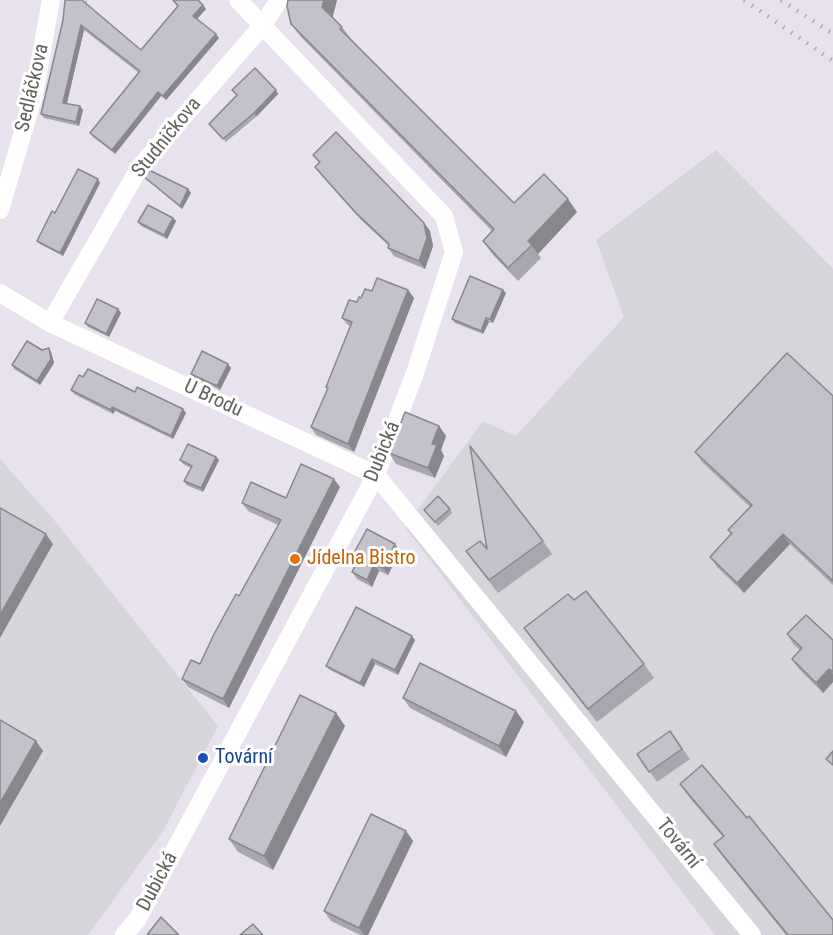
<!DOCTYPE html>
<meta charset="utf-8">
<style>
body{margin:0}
canvas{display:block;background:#e7e2ed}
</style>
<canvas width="833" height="935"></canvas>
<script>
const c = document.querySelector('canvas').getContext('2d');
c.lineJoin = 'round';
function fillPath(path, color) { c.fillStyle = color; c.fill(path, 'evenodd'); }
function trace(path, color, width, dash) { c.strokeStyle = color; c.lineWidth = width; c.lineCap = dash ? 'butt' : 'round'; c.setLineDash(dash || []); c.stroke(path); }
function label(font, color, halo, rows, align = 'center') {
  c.font = font + ' "Roboto Condensed",sans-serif'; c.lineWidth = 6; c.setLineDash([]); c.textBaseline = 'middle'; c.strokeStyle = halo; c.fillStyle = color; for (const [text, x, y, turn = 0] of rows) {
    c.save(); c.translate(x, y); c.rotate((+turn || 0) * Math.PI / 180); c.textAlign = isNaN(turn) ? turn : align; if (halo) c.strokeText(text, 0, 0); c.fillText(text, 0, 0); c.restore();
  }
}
fillPath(new Path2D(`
 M716 150 833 269V935H715L405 527 483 421 516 436 624 317 596 240Z
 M0 459 54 520 218 726 163 831 88 935H0Z`), '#d6d5dc');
trace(new Path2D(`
 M0 210 34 95 51 0
 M0 293 50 323 376 475 752 935
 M50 323 140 167 262 26 279 0
 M124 935 137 920 376 475 415 373 454 252 444 216 238 0`), '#fff', 18);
trace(new Path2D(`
 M744 0 833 61
 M781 0 833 34`), '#aaaba9', 4.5, [1.5, 8]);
fillPath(new Path2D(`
 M87 0 86 4 141 50 178 6 172 0H198L206 9 197 19 216 34 219 38 166 100 161 96 115 154 93 137 90 133 139 73 84 30 67 103 80 106 83 110 79 126 44 118 41 114 63 20Z
 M288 0H337L332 17 342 27 352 40 514 203 577 212 538 254 541 258 518 281 493 255 483 241 492 231 301 37 291 24Z
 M232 90H276L278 94 257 116 226 142 209 124 237 96Z
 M313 155 424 223 430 231 433 246 425 269 394 256 388 248 389 246 361 220 321 175 315 167 319 163Z
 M143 176 188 189 191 193 182 209 146 179Z
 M100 183 63 256 40 244 37 241 55 213Z
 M173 218 176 221 167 239 141 226 138 222Z
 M408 290 414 298 354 452 316 435 311 427 328 389 326 387 350 326 348 325 342 318 361 298 372 291Z
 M503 290 506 293 493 323 489 322 483 334 455 323 452 319Z
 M118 309 121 313 109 337 88 327 85 323Z
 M42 350 51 352 54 363 40 385 14 369 12 365Z
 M228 364 231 368 220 390 193 377 191 374Z
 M83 377 135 392 186 413 173 439 115 411 113 414 74 394 71 390Z
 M833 396V585L790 544 744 593 717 567 710 557 731 534 728 530 750 507 702 462 695 452Z
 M439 426 446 436 441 450 444 456 435 478 396 464 389 453Z
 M216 457 219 460 203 492 186 485 184 481 191 468 183 464 180 460Z
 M340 487 229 708 188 687 182 679 200 664 239 596 278 525 248 511 242 503 286 498Z
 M450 509 452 513 438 526 424 510Z
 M543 541 552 554 498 593 466 551 487 549Z
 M400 551 388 575 379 571 372 587 357 579 352 572 358 559 354 553Z
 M574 600 644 664 654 678 597 722 534 642 524 628Z
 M787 634 833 640V682L823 693 799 669 792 659 800 650 794 645Z
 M415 640 398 675 375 664 364 687 330 670 326 666Z
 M403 698 524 722 506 757 410 708Z
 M336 713 345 726 273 870 238 852 229 839Z
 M670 731 690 759 657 782 637 754Z
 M680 784 833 935H786L723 857 714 844 723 837 689 797Z
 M406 831 413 841 368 935H360L331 921 324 911Z`), '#a8a6ae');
fillPath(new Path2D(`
 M324 0H337L332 20 322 7Z
 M203 5 206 9 196 20 193 16Z
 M81 25 84 30 66 107 63 103Z
 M216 34 219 38 166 100 163 96Z
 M276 90 278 94 257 116 254 113Z
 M158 92 161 96 115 154 112 150Z
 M80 106 83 110 79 126 76 122Z
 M98 179 100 183 63 256 60 253Z
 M188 189 191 193 182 209 180 206Z
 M568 199 577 212 538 254 528 241Z
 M173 218 176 221 167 239 164 235Z
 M424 223 430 231 433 246 425 269 419 261Z
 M408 290 414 298 354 452 348 444Z
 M503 290 506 293 493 323 490 319Z
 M118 309 121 313 109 337 106 334Z
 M486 318 489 322 483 334 481 331Z
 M49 348 51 352 54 363 40 385 37 381Z
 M228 364 231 368 220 390 217 386Z
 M112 407 115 411 113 414 111 410Z
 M183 409 186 413 173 439 171 436Z
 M439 426 446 436 441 450 444 456 435 478 428 468 432 444Z
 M216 457 219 460 203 492 201 488Z
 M334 479 340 487 229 708 223 699Z
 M46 534 53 544 0 638V615Z
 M783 534 790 544 744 593 737 583Z
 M395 544 400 551 388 575 383 568Z
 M374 564 379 571 372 587 367 580Z
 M412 636 415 640 398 675 395 670Z
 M372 659 375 664 364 687 360 683Z
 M829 669 833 674V682L823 693 816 683Z
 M516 711 524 722 506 757 499 746Z
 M336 713 345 726 273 870 264 856Z
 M36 741 43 751 0 826V803Z
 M406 831 413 841 368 935H364L359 928Z`), '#88878d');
const building = new Path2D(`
 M65 0H83V1L141 50 178 6 173 0H198L203 5 193 16 216 34 163 96 158 92 112 150 90 133 140 71 81 25 63 103 80 106 76 122 41 114 63 20Z
 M288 0H324L322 7 342 27 340 29 514 203 544 174 568 199 528 241 532 245 508 268 483 241 494 229 291 24 287 6Z
 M255 68 276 90 254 113 223 139 209 124 237 95 232 90Z
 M336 132 424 223 427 238 419 261 388 248 389 244 355 212 315 167 320 162 313 155Z
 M78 169 98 179 60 253 37 241 52 211 55 213Z
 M147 169 188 189 180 206 143 176Z
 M148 205 173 218 164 235 138 222Z
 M470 276 503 290 490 319 486 318 481 331 452 319Z
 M377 278 408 290 348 444 311 427 328 388 326 387 352 322 342 318 349 300 357 302 359 297 361 298 365 289 372 291Z
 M97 299 118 309 106 334 85 323Z
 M27 341 42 350 49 348 51 359 37 381 12 365Z
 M202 351 228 364 217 386 191 374Z
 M787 353 833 396V581L783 534 737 583 710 557 732 533 728 530 752 505 695 452Z
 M88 369 135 392 137 387 183 409 171 436 112 407 111 410 71 390 79 375 83 377Z
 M405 412 439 426 432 444 437 445 428 468 389 453Z
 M188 444 216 457 201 488 184 481 192 466 180 460Z
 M470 446 543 541 489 580 466 551 480 541 487 549Z
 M301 464 334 479 223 699 182 679 191 660 200 664 214 634 236 594 239 596 281 520 242 503 251 482 286 498Z
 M438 496 450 509 435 522 424 510Z
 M0 508 46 534 0 615Z
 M367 529 395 544 383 568 374 564 367 580 352 572 360 556 354 553Z
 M586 591 644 664 588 709 524 628 568 594 574 600Z
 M356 607 412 636 395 670 372 659 360 683 326 666Z
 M806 615 833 640V672L829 669 816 683 792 659 802 648 787 634Z
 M420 663 516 711 499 746 403 698Z
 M300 695 336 713 264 856 229 839Z
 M0 720 36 741 0 803Z
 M670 731 682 749 649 772 637 754Z
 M833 751V765L826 759Z
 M702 765 747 818 749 816 833 920V935H788L714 844 724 836 680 784Z
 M371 814 406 831 359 928 324 911Z
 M161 917 179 935H147Z
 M253 924 263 935H240Z`);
fillPath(building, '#c3c1ca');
trace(building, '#88878d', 1.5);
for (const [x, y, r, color] of [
 [295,559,6,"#e8710a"],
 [203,758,6,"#1a4fb4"]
]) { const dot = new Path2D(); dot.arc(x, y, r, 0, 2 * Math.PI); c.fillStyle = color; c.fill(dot); trace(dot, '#fff', 2); }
label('20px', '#61635b', '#fff', [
 ["Sedláčkova",33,88,-77],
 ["Studničkova",167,138,-51],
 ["U Brodu",213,399,25],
 ["Dubická",383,452,-68],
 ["Tovární",678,844,51],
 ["Dubická",158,882,-62]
]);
label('20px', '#c56008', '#fff', [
 ["Jídelna Bistro",307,559]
], 'left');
label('20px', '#164399', '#fff', [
 ["Tovární",215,758]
], 'left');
</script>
